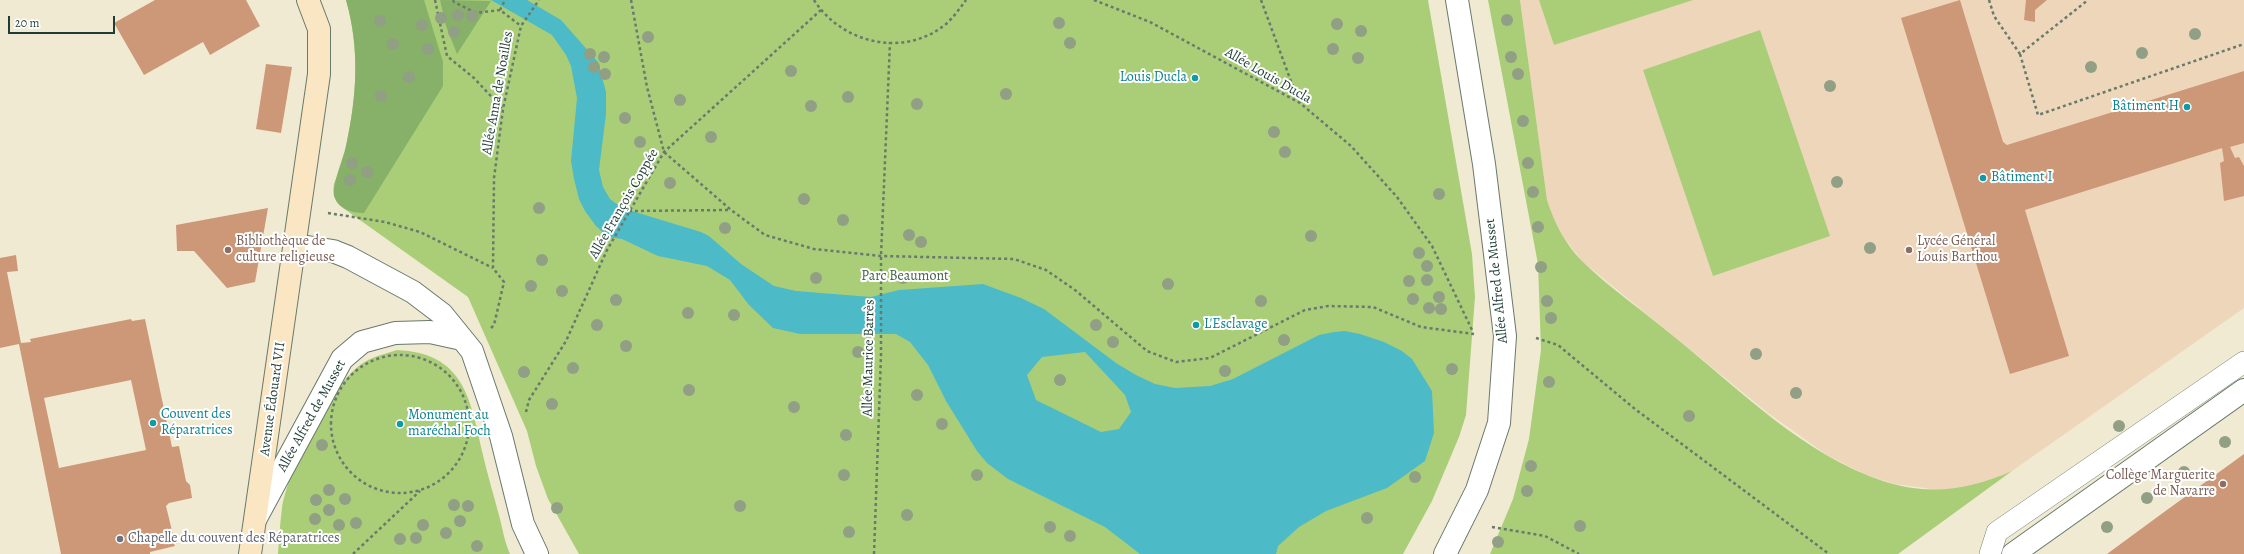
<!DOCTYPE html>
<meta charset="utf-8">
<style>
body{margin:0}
#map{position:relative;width:2244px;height:554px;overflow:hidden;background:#f1ead3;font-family:Alegreya,serif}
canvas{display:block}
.scale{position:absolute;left:8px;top:16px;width:107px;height:18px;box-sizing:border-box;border:2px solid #1f3d34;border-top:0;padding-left:5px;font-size:12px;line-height:14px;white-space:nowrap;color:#1f3d34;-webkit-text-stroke:3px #fff;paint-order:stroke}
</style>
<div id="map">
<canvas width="2244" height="554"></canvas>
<div class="scale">20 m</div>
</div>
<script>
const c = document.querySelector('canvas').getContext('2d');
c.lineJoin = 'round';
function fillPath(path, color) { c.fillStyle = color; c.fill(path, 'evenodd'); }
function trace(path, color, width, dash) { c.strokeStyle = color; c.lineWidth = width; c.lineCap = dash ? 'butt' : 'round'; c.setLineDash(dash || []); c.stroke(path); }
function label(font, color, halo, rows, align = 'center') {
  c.font = font + ' Alegreya,serif'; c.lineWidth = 4; c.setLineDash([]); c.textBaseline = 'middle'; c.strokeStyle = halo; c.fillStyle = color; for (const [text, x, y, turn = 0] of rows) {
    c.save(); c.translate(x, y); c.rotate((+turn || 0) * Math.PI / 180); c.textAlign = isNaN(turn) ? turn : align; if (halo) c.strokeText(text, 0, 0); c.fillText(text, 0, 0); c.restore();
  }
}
fillPath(new Path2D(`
 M1520 0H2244V308L2012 471 1998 478 1982 484 1946 491 1895 484 1866 475 1827 455 1768 413 1583 262 1565 239 1551 215 1547 200Z`), '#eed6bb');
fillPath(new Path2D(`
 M346 0H1428L1472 254 1475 297 1466 415 1459 437 1432 501 1403 554H579L548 499 536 466 527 431 468 297 343 208C336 202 332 193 334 184 335 179 339 174 340 170 343 162 345 154 346 146 357 96 360 49 346 0Z
 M1488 0H1520L1547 200C1554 223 1566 245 1583 262 1612 290 1646 313 1677 339 1740 390 1804 455 1883 481 1929 496 1969 490 2012 471L1898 554H1490L1513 499 1529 439 1541 350 1538 264Z
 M1539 0H1693L1554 45Z
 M1760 30 1830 236 1713 276 1643 70Z
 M397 350C463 353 470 397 482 451 487 473 494 496 500 519 503 531 505 543 510 554H278C279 539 280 523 282 508 289 468 328 390 360 365 371 357 384 354 397 350Z`), '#aace78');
fillPath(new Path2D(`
 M346 0H424L443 62V86L364 213C352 213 338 209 334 196 332 185 343 159 346 146 357 96 360 49 346 0Z
 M440 0 491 1 457 54 446 26Z`), '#87b168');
fillPath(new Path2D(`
 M491 0H527L561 20 598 62 606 92V114L599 170 603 187 610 199 622 208 701 232 709 236 741 264 774 286 796 291 871 297 899 290 983 284 1021 298 1044 309 1116 363 1136 375 1155 384 1175 388 1210 386 1233 379 1319 335 1334 332 1345 331 1360 334 1384 342 1402 351 1412 359 1432 391 1434 433 1425 461 1387 488 1326 511 1299 527 1278 546 1276 554H1140L1105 527 1008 479 987 463 977 451 946 401 928 365 910 342 896 334H800L773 328 749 305 730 280 707 266 658 256 622 239 608 237 596 226 585 211 579 199 574 179 571 161 577 98 571 66 566 55 552 35ZM1085 352 1125 395 1131 412 1119 429 1101 432 1036 400 1027 375 1042 357Z`), '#4dbac7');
fillPath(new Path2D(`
 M155 0H246L260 26 210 55 203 42 144 75 114 23Z
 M1960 0 2003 142 2007 145 2244 71V143L2230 147 2235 158 2239 157 2244 166V196L2224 201 2220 163 2224 161 2222 148 2025 210 2069 356 2010 374 1901 18Z
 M2026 0H2047L2035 10V22L2024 20Z
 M266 64 292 67 281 133 256 129Z
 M268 208 255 282 227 288 194 251H177L176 225Z
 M16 255 18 271 7 272 21 343 31 342 30 339 75 330 131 319 132 321 145 319 172 447 179 446 186 481 190 485 192 498 169 503 166 506 174 539 177 544H174L175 546 150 552V554H61L19 344 0 348V258ZM131 380 146 450 59 468 44 398Z
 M2244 454V554H2107L2160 515Z`), '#cd9877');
const service = new Path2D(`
 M1990 554 1997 532 2244 362`);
const minor = new Path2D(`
 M295 245 333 251 348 257 413 292 442 314 472 351 501 436 523 524 537 554
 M256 518 342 359 362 342 395 333 430 332 462 339
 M1445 554 1477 490 1499 423 1505 336 1484 164 1457 0
 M2013 554 2244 390`);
const secondary = new Path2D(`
 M250 554 319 74V29L308 0`);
trace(service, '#687a6c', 22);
trace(minor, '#687a6c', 24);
trace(secondary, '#687a6c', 24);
trace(new Path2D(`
 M435 0 447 56 474 78 502 108
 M453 0 454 2 476 13 500 10 521 26
 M631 0 647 87 664 152 731 210 765 235 814 249 881 256 1014 259 1046 270 1075 290 1147 351 1176 362 1210 358 1305 310 1328 306 1373 307 1421 327 1474 334
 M814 0C842 44 905 58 946 24 954 17 960 8 966 0
 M1094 0 1150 22 1300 103 1351 146 1397 197 1432 246 1473 332
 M1261 0 1299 103
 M1989 0 1994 16 2020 54 2088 0
 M500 10 505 0
 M2020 54 2038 115 2244 44
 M629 211 730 210
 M328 213 385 222 420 232 493 268
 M491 328 494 325 504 282 493 268 494 178 503 109 521 26 539 0
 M1536 338 1558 345 1635 409 1829 554
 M331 424a69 69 0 1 1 138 0a69 69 0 1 1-138 0Z
 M526 412 529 400 566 341 607 250 664 152 821 10
 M1492 527 1545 536 1579 554
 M353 554 420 491
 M874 554 881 355V256L890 42`), '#687a6c', 2.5, [3, 3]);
trace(service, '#fff', 21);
trace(minor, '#fff', 22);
trace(secondary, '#fbe6c3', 22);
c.fillStyle = '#919f85';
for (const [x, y] of [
 [458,15],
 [472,16],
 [441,18],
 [1507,20],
 [380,21],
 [1059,23],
 [1337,24],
 [422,25],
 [1361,31],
 [454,32],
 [2195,34],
 [648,37],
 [1070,43],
 [393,44],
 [428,49],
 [1333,49],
 [2142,53],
 [590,54],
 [604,57],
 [1511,57],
 [1358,58],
 [594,67],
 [2091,67],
 [791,71],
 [605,74],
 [1518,74],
 [409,77],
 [1830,86],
 [1006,94],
 [381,96],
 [848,97],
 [680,100],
 [917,104],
 [811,106],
 [625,118],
 [1523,121],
 [1274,132],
 [711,137],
 [640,142],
 [1285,152],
 [352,163],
 [1528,163],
 [367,172],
 [350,180],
 [1837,182],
 [670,183],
 [1533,192],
 [1439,194],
 [804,199],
 [539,208],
 [843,220],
 [1538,227],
 [725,228],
 [909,235],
 [1311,236],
 [921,242],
 [1870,248],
 [1419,253],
 [542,260],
 [1427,266],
 [1541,267],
 [816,278],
 [903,278],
 [1427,280],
 [1409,281],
 [1168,284],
 [531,286],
 [562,291],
 [1439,297],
 [1413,299],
 [616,300],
 [1261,301],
 [1547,301],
 [1429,308],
 [1441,309],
 [688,313],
 [734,315],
 [1551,318],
 [597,325],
 [1096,325],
 [1284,340],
 [1113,342],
 [626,346],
 [858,352],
 [1756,354],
 [573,368],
 [1452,369],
 [1225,371],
 [524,372],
 [1060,380],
 [1549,382],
 [689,390],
 [1796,393],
 [917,395],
 [552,404],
 [794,407],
 [1689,416],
 [942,424],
 [2119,426],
 [846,435],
 [2225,442],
 [322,445],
 [1531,466],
 [2184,472],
 [844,475],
 [977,475],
 [1415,477],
 [329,490],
 [1527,491],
 [2147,498],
 [345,499],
 [316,500],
 [454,505],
 [468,506],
 [740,506],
 [557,508],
 [329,510],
 [907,515],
 [1367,518],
 [315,519],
 [460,521],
 [356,523],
 [339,525],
 [423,525],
 [1580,526],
 [1050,527],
 [2107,527],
 [849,532],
 [446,533],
 [1070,536],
 [416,538],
 [400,539],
 [1498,542],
 [477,546]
]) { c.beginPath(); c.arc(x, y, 6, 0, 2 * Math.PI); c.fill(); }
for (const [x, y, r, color] of [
 [1195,78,4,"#0f9aa8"],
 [2187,107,4,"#0f9aa8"],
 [1983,178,4,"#0f9aa8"],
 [228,250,4,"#8d6e63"],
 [1909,250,4,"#8d6e63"],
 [1196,325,4,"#0f9aa8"],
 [153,423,4,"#0f9aa8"],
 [400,424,4,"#0f9aa8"],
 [2223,484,4,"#8d6e63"],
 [120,539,4,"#6b7280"]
]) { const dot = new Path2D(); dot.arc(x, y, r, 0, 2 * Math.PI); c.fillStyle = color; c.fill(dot); trace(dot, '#fff', 1.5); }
label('14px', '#1f3d34', '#fff', [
 ["Allée Louis Ducla",1268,76,30],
 ["Allée Anna de Noailles",498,93,-80],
 ["Allée François Coppée",624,204,-60],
 ["Allée Alfred de Musset",1497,281,-96],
 ["Allée Maurice Barrès",869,358,-89],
 ["Avenue Édouard VII",273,399,-82],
 ["Allée Alfred de Musset",312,416,-61]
]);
label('14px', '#0d838f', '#fff', [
 ["Louis Ducla",1187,78,"right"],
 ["Bâtiment H",2179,107,"right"],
 ["Bâtiment I",1991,178],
 ["L'Esclavage",1204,325],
 ["Couvent des",161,415],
 ["Réparatrices",161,431],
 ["Monument au",408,416],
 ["maréchal Foch",408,432]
], 'left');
label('14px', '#785e54', '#fff', [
 ["Bibliothèque de",236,242],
 ["culture religieuse",236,258],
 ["Lycée Général",1917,242],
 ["Louis Barthou",1917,258],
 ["Collège Marguerite",2215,476,"right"],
 ["de Navarre",2215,492,"right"]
], 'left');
label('14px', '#426145', '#fff', [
 ["Parc Beaumont",905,277]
]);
label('14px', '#5b616d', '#fff', [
 ["Chapelle du couvent des Réparatrices",128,539]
], 'left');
</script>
